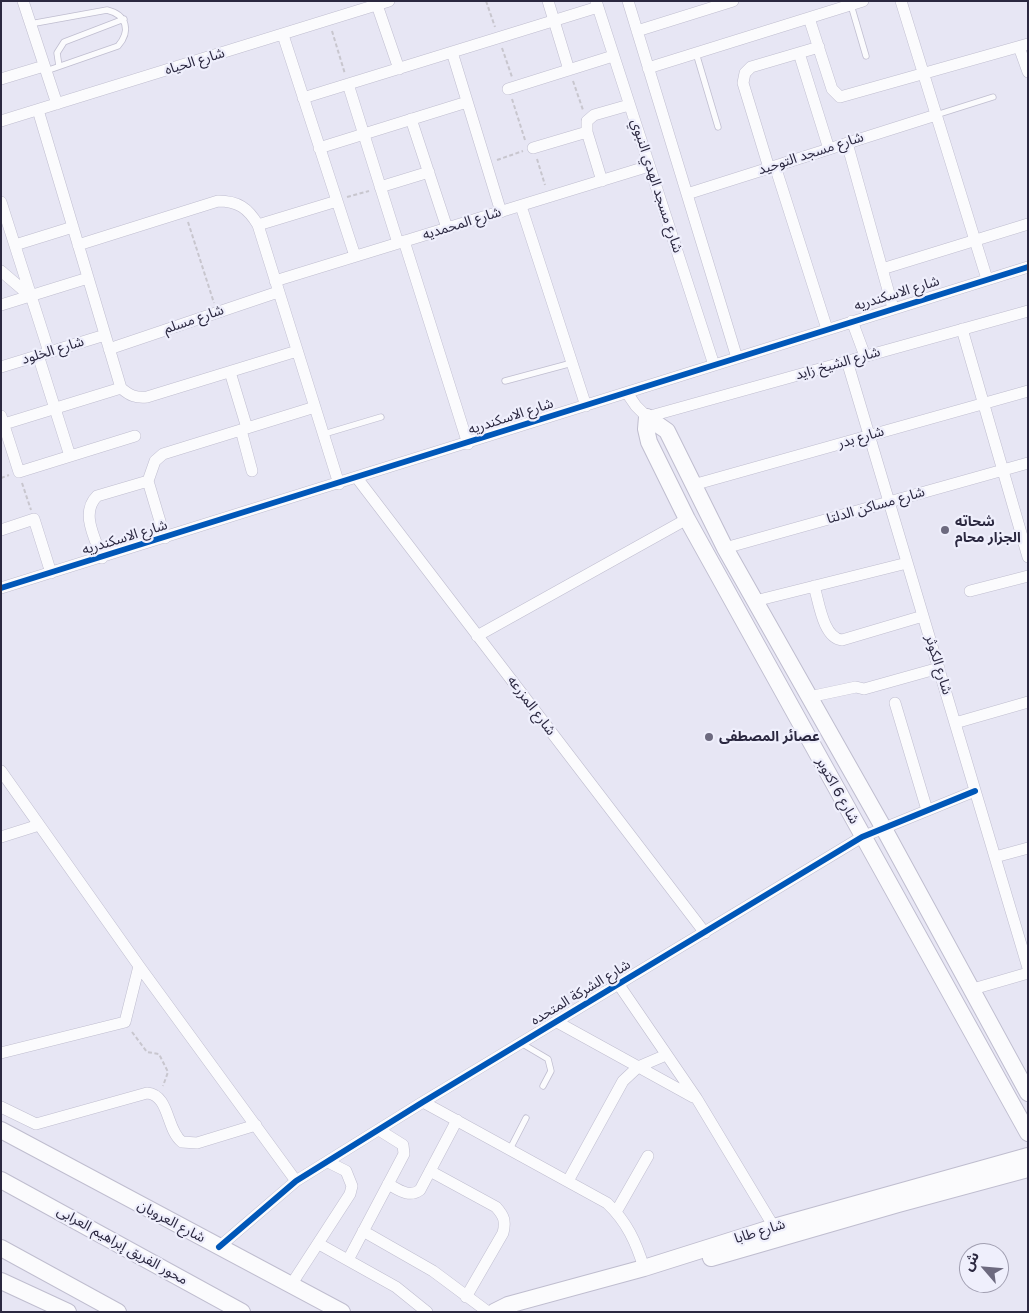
<!DOCTYPE html>
<meta charset="utf-8">
<style>
body{margin:0}
#map{position:relative;width:1029px;height:1313px;overflow:hidden;background:#e7e6f4;font-family:"Varela Round","Noto Sans Arabic",sans-serif}
canvas{display:block}
.frame{position:absolute;inset:0;border:2px solid #2b2840;pointer-events:none}
.north{position:absolute;left:959px;top:1243px;width:50px;height:50px;box-sizing:border-box;background:#efeffc;border:1px solid #a19fb1;border-radius:50%;rotate:297deg;font-size:14px;font-weight:700;line-height:20px;text-align:center;color:#2b2840}
.north::after{content:'';display:block;margin:auto;width:18px;height:22px;background:#6d6a7f;clip-path:polygon(50% 0,100% 100%,50% 72%,0 100%)}
</style>
<div id="map">
<canvas width="1029" height="1313"></canvas>
<div class="frame"></div>
<div class="north">ش</div>
</div>
<script>
const c = document.querySelector('canvas').getContext('2d');
c.lineJoin = 'round';
function trace(path, color, width, dash) { c.strokeStyle = color; c.lineWidth = width; c.lineCap = dash ? 'butt' : 'round'; c.setLineDash(dash || []); c.stroke(path); }
function label(font, color, halo, rows, align = 'center') {
  c.font = font + ' "Varela Round","Noto Sans Arabic",sans-serif'; c.lineWidth = 4.5; c.setLineDash([]); c.textBaseline = 'middle'; c.strokeStyle = halo; c.fillStyle = color; for (const [text, x, y, turn = 0] of rows) {
    c.save(); c.translate(x, y); c.rotate((+turn || 0) * Math.PI / 180); c.textAlign = isNaN(turn) ? turn : align; if (halo) c.strokeText(text, 0, 0); c.fillText(text, 0, 0); c.restore();
  }
}
const lane = new Path2D(`
 M851 5 866 56
 M30 24 107 10C127 15 131 31 118 46L46 71
 M696 53 718 127
 M59 66 57 53 64 42 124 19
 M936 115 993 97
 M505 381 572 363
 M324 434 381 417
 M521 1043 548 1059 551 1071 543 1086
 M510 1149 526 1118`);
const street = new Path2D(`
 M23 1 57 104
 M548 1 569 70
 M596 1 714 365
 M628 1 737 358
 M901 1 987 279
 M377 5 399 69
 M809 18 832 89 840 97 1028 44
 M637 31 733 1
 M283 35 355 256
 M1019 47 1028 72
 M452 52 501 212
 M799 53 829 149
 M648 68 863 1
 M1 79 44 66
 M348 84 398 243
 M508 89 613 56
 M303 98 598 7
 M38 110 121 388C130 396 136 398 147 397L297 351
 M411 119 447 228
 M1 121 389 1
 M847 143 893 308
 M319 148 467 102
 M533 148 587 132
 M775 166 827 329
 M769 168 743 83 745 73 751 67 819 47
 M602 181 587 132V121L594 115 629 105
 M380 187 429 172
 M687 194 936 115
 M1 202 49 352
 M521 206 586 406
 M258 225 337 201
 M404 241 468 444
 M15 245 73 227
 M78 245 218 201C238 201 248 208 258 225L339 484
 M882 269 1028 224
 M1 271 29 295
 M275 281 649 166
 M1 305 88 278
 M852 321 865 356
 M962 329 1028 557
 M109 349 278 292
 M38 355 70 456
 M847 361 1028 968
 M1 367 105 335
 M230 372 247 428
 M627 393 636 406 647 417 1028 311
 M1 416 19 472 135 436
 M1 425 121 388
 M241 430 252 471
 M357 478 705 933
 M693 485 1028 391
 M1 530 34 519 51 573
 M165 538 148 481 155 461 163 454 315 407
 M725 548 1028 463
 M102 558C95 538 80 513 97 496L148 481
 M814 586C819 602 823 638 842 640L923 616
 M1 588 1028 267
 M970 591 1028 576
 M755 601 907 563
 M477 636 687 519
 M809 697 856 687 864 689 939 668
 M895 703 927 810
 M955 723 1028 702
 M1 771 139 966 296 1181
 M1 837 39 825
 M995 857 1028 848
 M619 985 697 1099 774 1227
 M973 989 1028 973
 M557 1022 693 1097
 M1 1053 125 1022 139 966
 M423 1102 607 1203C627 1222 636 1242 644 1268
 M1 1107 36 1124 147 1093C170 1095 166 1130 182 1142L197 1143 256 1125
 M430 1171 496 1207C504 1216 506 1221 503 1233L466 1297
 M568 1181 623 1081 638 1067 666 1055
 M388 1184C399 1190 409 1198 420 1190L457 1120
 M616 1212 648 1156
 M363 1231 433 1271 488 1312
 M319 1244 396 1287 427 1312
 M219 1247 296 1181 423 1102 862 837 975 791
 M348 1260 404 1154 403 1145 379 1130
 M291 1285 350 1194 352 1186 346 1171 328 1162`);
const secondary = new Path2D(`
 M1028 1093 883 827 725 548 667 431 647 417 646 429 649 442 687 519 1028 1133
 M1 1130 342 1312
 M1 1180 242 1312
 M1 1248 118 1312
 M711 1258 898 1204 1028 1169
 M1 1281 68 1312
 M494 1312 508 1305 644 1268 774 1227 1028 1156`);
trace(lane, '#bfbdcf', 7);
trace(street, '#bfbdcf', 12);
trace(secondary, '#bfbdcf', 18);
trace(new Path2D(`
 M486 1 495 27
 M332 31 345 74
 M502 48 512 77
 M573 81 583 110
 M512 99 525 140
 M537 159 545 185
 M497 160 523 151
 M347 197 369 191
 M188 222 214 303
 M1 478 9 475
 M22 483 31 510
 M132 1032 147 1052 159 1054 168 1072 163 1086`), '#c8c6ce', 2, [4, 2.5]);
trace(lane, '#fbfbfd', 5.5);
trace(street, '#fbfbfd', 11);
trace(secondary, '#fbfbfd', 16);
trace(new Path2D(`
 M1 588 1028 267
 M219 1247 296 1181 423 1102 862 837 975 791`), '#0057b8', 6);
for (const [x, y, r, color] of [
 [945,530,5,"#6d6a7f"],
 [709,737,5,"#6d6a7f"]
]) { const dot = new Path2D(); dot.arc(x, y, r, 0, 2 * Math.PI); c.fillStyle = color; c.fill(dot); trace(dot, '#efeffc', 2); }
label('14px', '#2b2840', '#efeffc', [
 ["شارع الحياه",195,62,-17],
 ["شارع مسجد التوحيد",811,154,-18],
 ["شارع مسجد الهدي النبوي",656,186,72],
 ["شارع المحمديه",462,224,-17],
 ["شارع الاسكندريه",897,294,-17],
 ["شارع مسلم",194,320,-19],
 ["شارع الخلود",53,351,-17],
 ["شارع الشيخ زايد",838,364,-16],
 ["شارع الاسكندريه",511,417,-18],
 ["شارع بدر",861,438,-16],
 ["شارع مساكن الدلتا",876,506,-16],
 ["شارع الاسكندريه",125,538,-17],
 ["شارع الكوثر",938,665,73],
 ["شارع المزرعه",531,706,53],
 ["شارع 6 اكتوبر",837,791,61],
 ["شارع الشركة المتحده",581,993,-31],
 ["شارع العروبان",171,1222,28],
 ["شارع طابا",760,1232,-17],
 ["محور الفريق إبراهيم العرابى",122,1246,29]
]);
label('bold 14px', '#2b2840', '#efeffc', [
 ["شحاته",955,522],
 ["الجزار محام",955,538],
 ["عصائر المصطفى",719,737]
], 'left');
</script>
